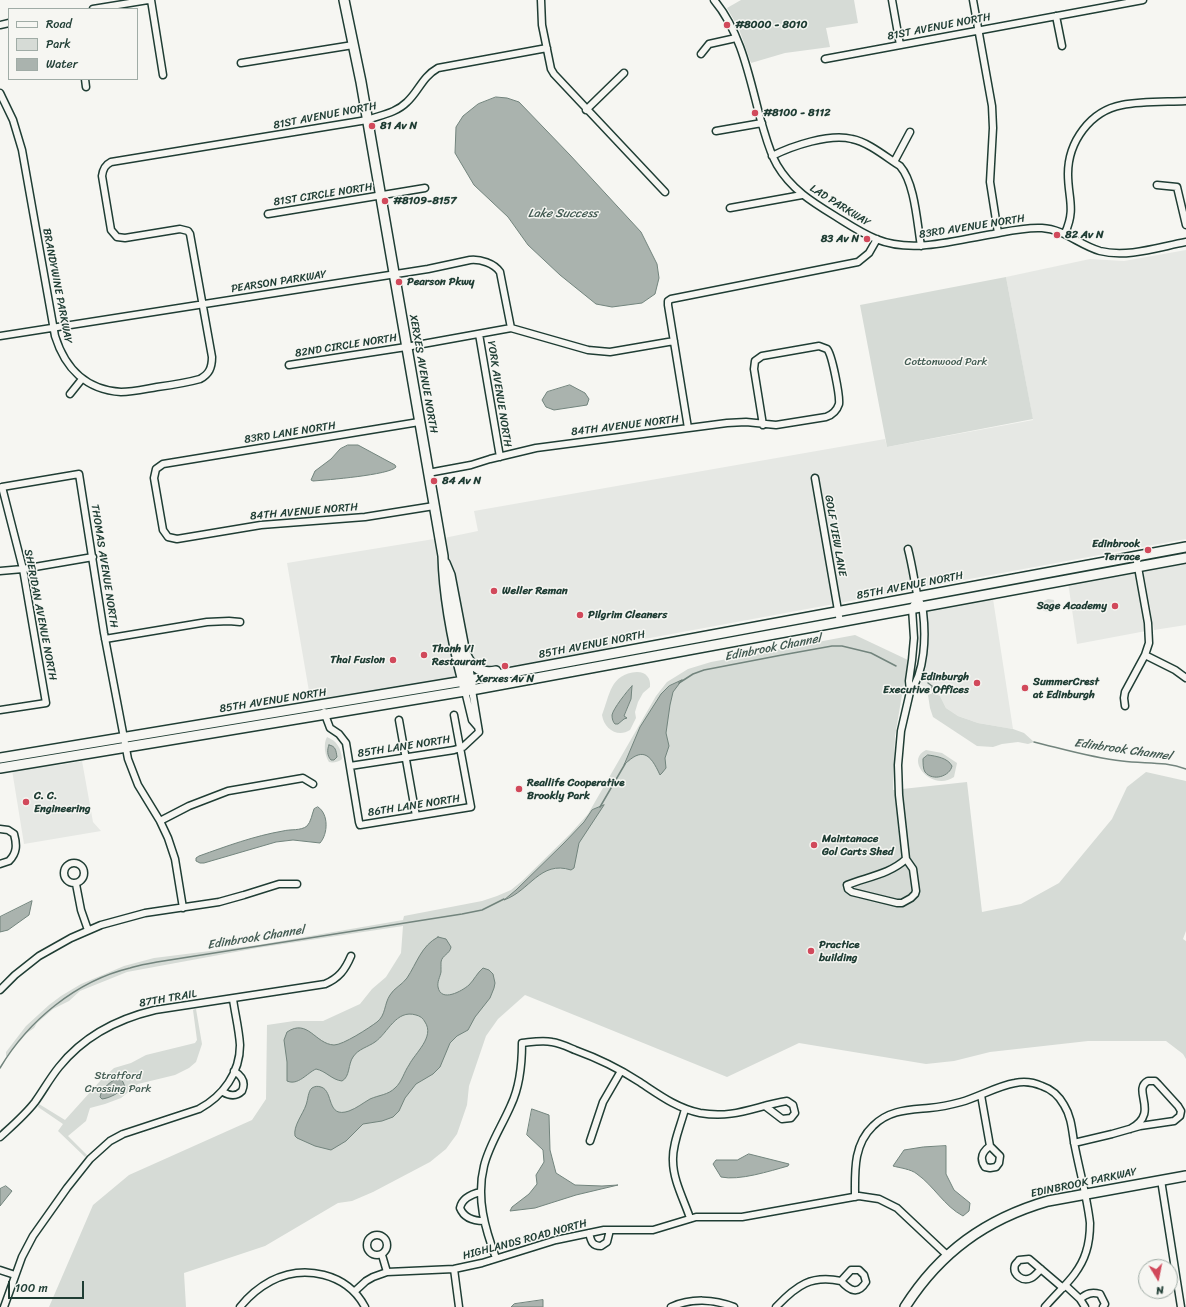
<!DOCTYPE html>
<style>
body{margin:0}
#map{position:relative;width:1186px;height:1307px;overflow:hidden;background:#f6f6f2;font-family:Sriracha,sans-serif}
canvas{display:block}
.legend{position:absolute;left:8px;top:8px;width:130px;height:72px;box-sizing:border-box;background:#f6f6f2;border:1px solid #a0aca6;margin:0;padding:5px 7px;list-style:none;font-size:12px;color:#1f3d34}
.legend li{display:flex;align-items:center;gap:8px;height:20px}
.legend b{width:20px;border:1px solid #a0aca6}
.north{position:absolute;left:1138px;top:1259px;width:40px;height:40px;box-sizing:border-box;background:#f6f6f2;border:1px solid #a0aca6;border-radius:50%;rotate:170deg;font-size:11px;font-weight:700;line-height:16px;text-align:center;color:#1f3d34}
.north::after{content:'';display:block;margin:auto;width:14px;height:18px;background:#d1495b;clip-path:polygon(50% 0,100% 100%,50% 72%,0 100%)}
.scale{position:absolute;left:8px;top:1281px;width:76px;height:18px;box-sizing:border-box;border:2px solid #1f3d34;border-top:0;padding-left:5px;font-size:12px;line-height:14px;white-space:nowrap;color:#1f3d34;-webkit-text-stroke:3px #f6f6f2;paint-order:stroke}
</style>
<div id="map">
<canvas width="1186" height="1307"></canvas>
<ul class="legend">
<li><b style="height:5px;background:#f6f6f2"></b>Road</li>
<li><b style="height:11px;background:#d6dbd6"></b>Park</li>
<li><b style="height:11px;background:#aab3ae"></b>Water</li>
</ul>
<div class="north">N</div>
<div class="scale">100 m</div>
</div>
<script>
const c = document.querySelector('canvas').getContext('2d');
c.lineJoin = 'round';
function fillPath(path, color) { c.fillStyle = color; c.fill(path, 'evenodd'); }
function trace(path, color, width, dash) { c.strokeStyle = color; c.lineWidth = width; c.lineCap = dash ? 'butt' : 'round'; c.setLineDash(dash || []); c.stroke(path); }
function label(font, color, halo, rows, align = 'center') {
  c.font = font + ' Sriracha,sans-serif'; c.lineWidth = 3; c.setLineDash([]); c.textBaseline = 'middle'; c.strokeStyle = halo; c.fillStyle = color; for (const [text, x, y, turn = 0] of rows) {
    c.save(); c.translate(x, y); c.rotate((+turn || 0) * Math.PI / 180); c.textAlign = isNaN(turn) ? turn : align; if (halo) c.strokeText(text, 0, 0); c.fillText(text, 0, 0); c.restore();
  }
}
fillPath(new Path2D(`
 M1186 250V539L612 645 613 651 579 657 555 659 491 671 482 669 469 654 444 538 478 531 474 511 885 439 887 447 1033 420 1006 277 1090 259 1124 261Z
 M434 539 456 673 453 679 311 703 287 563Z
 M1186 562V625L1154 630 1144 574 1145 570 1147 569Z
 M1133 570 1136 574 1146 631 1077 644 1068 582Z
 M993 599 1013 729 978 723 958 716 946 708 940 696 919 684 925 663 926 613 927 609 970 600Z
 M82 761 93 822 101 831 24 844 12 770 27 767 60 765Z`), '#e6e8e4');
fillPath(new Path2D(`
 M741 0H854L858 23 826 28 830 47 785 53 751 63 739 29 727 8Z
 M1006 277 1033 419 887 447 860 305Z
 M1048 599 1054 600V607L1051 612 1044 611 1042 609 1044 601Z
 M855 635 908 660 895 736 893 790 967 782 982 912 1021 904 1059 883 1112 819 1127 787 1146 772 1186 781V931L1183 939 1186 941V1059L1183 1054 1166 1041H1088L990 1052 954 1061 926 1064 799 1043 727 1077 525 995 498 1019 486 1036 469 1086 467 1105 457 1134 446 1149 430 1162 373 1192 352 1201 338 1203 265 1246 184 1273 186 1307H49L93 1205 129 1175 252 1120 266 1099 267 1025 294 1021H323L360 1004 372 989 386 977 401 953 403 926 257 948 127 972 80 991 69 1001 53 1009 37 1023 34 1028 27 1033 7 1056H6V1052L26 1026 49 1005 61 996 81 984 124 966 154 958 258 945 403 920 404 916 482 901 497 896 511 890 522 881 570 834 588 814 656 696 667 682 688 669 711 662Z
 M637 672C646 672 651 678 650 687L643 693 638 702 635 712 636 718 630 730C618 738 604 729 602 715 610 695 610 674 637 672ZM631 687C633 696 626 715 621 722L612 714 623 696Z
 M933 693 940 696 946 708 958 716 978 723 1013 729 1024 733 1034 742 1028 744 1018 742 1002 744 993 747 977 746 933 717 930 708 928 695Z
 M327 737C337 741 341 748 342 759 339 762 333 763 329 762 325 756 323 744 327 737Z
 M926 750 942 753 957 763 954 777C932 792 904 760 926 750Z
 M196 1009 202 1044 196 1062 189 1068 175 1075 138 1084 121 1098 105 1104 90 1108 86 1121 68 1136 87 1155 85 1157 58 1131 63 1124 38 1107 39 1104 65 1120 101 1080 114 1068 131 1063 146 1055 195 1043 197 1040 193 1010Z`), '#d6dbd6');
const water = new Path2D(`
 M496 97 507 98 519 102 570 155 641 232 657 264 659 278 655 294 642 303 612 307 596 304 560 275 528 245 508 217 474 185 455 153 456 127 463 116 478 104Z
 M570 385 585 393 589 399 587 405 554 410 546 407 542 400 547 392Z
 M348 445H358L395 465 396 467C390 475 326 480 313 481L311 480 315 471 331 459 340 449Z
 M682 680 673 692 670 705 666 733 669 746 665 758 666 768 662 773 660 775C650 753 642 747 624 765L640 727 661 694 669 686Z
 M632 686 631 699 624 716 627 718 624 719 618 724H615C613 722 612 719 612 715 613 709 627 691 632 686Z
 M329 745C336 746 336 751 337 757L334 760H331C327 756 327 749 329 745Z
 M928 755C936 756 948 758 952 766 950 776 933 782 925 772 923 769 923 763 923 759Z
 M604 805 579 843 574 868 571 870C540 860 530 891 504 900L516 890 564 843 584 822 592 810Z
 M318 807C329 814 328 834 320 843L293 840 276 842 204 863H200L196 861V858L199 856C227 846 254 836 283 831 290 829 301 831 307 826 311 822 312 814 314 809Z
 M32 901 29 915 8 930 0 932V917Z
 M438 937 446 939 451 947C450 954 442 955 441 962 441 965 441 968 441 972 440 977 437 982 438 987 441 1003 462 991 469 985 474 980 477 973 483 968L489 970 493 974 495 983 494 988 490 998 475 1017 468 1030 457 1036 450 1043 440 1067 433 1074 416 1084 405 1098 399 1111 393 1117 382 1121 363 1124 346 1141 331 1150 315 1146 297 1138 295 1136C293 1126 303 1114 306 1105 308 1100 308 1091 312 1088 315 1086 318 1086 321 1087 334 1091 326 1119 349 1111 357 1108 363 1103 370 1099 379 1095 388 1095 395 1088 402 1082 404 1072 409 1065 415 1053 435 1037 425 1022 423 1018 420 1016 416 1015 396 1009 388 1033 375 1042 368 1047 358 1049 353 1057 348 1064 350 1077 342 1081 332 1080 326 1071 316 1069 307 1073 298 1086 287 1081V1062L284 1040 287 1032C308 1018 315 1044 334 1045 343 1045 369 1028 377 1022 386 1015 384 1004 390 995 394 988 402 985 407 978 417 963 421 946 438 937Z
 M120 1078 123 1082 125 1087C119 1093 110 1098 102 1099L100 1097C101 1089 112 1079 120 1078Z
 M532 1109 549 1115 550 1150 556 1173 575 1185 602 1186 618 1185 576 1195 535 1208 510 1211 512 1207 529 1194 537 1184 536 1175 544 1162 543 1150 527 1135Z
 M946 1146V1174L954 1190 970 1203 969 1211 963 1216C944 1206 934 1186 917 1174 911 1169 900 1168 893 1166L904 1150 923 1147Z
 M749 1154 789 1164 788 1166C770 1171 739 1181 721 1177L713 1164 716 1160H737Z
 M6 1186 12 1191 0 1206V1189Z
 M543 1300V1307H511L514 1304Z`);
fillPath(water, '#aab3ae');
trace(water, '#72847d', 1);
trace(new Path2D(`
 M679 683 693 674 704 670 782 655 832 646H842L871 653 896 666
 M928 683 932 686 933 693
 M1034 742C1063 749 1092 758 1122 761 1144 764 1165 761 1186 769
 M600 807 625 764
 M0 1068C28 1021 76 981 130 968 139 965 148 964 157 962L462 914 482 910 504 899`), '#72847d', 1.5);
const street = new Path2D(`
 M151 0 163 75
 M541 0 542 25 551 69 554 74 665 192
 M714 0C742 33 750 81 761 121 766 137 769 151 777 165 791 189 812 202 835 216 848 224 861 233 876 239 913 254 955 240 993 234 1009 231 1025 227 1042 228 1064 229 1079 245 1100 251 1127 258 1159 247 1186 242
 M892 0 900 45
 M973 0 992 106 993 128 990 182 998 233
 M93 9 148 0
 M1056 16 1062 46
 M0 25 9 23
 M701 54 709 44 736 38
 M825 59 1143 0
 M241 63 353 45
 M85 79 86 87
 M0 93 13 120 22 150 55 336C65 368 86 390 121 392 133 392 145 389 157 387 172 385 186 383 200 379 209 374 212 368 212 357L190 234 188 231 180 229 125 238 117 237 111 230 102 176C103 169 105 165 111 162L367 120C381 115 396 113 407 102 419 91 422 77 438 68L547 48
 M586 110 624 73
 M716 131 762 123
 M772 156C792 146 830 133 852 139 868 142 886 157 900 166 915 183 917 223 921 246
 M894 162 910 132
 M1157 185 1177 187 1186 225
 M730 208 802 195
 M268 214 425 188
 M1065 233C1076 209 1068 198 1068 174 1068 142 1090 111 1122 105 1142 101 1166 102 1186 101
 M479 334 500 457
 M0 336 428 269 470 260C480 259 494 263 500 272L511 328
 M289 365 406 347 511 328 588 350 610 352 674 341
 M70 394 82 379
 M419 422 163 464 156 469 154 478 163 530 168 537 177 539 261 525 365 517 434 506
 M688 428 668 305V301L671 299 858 262 869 253 877 239
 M428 473 471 465 490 459 536 448 727 423 746 422 776 425 826 417C832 415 837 410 839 404 840 396 832 354 827 349L819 346 762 356 755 361 754 369 763 425
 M815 478 840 622
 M908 549C912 564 914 579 917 594 919 600 922 606 923 612 926 636 925 672 910 692
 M0 571 23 569 93 557
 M105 639 207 622 229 621 240 622
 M1145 655 1175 670 1186 678
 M465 691 472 720 478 727
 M1125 706 1124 698 1125 692 1145 655 1149 643 1148 623 1136 556
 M0 710 46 703 23 569 2 487 79 474 104 633 128 759 138 785 160 821 168 838 175 859 183 908
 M324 712 330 728 339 734 346 743 359 822 360 825 471 807 454 715
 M399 720 416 816
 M350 766 454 750 463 747 479 732 472 690
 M160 821 189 806 228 791 303 778 313 784
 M0 829 8 830 14 834C17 845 17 853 9 861L0 864
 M906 859C890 874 867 877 847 885L848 889 852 892 897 903H902L911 898 915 894 916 891 913 869 906 859 899 795 898 765 901 731 910 692 909 681 912 660 914 638 912 608 918 597
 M64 873a10 10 0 1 1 20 0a10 10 0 1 1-20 0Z
 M76 884 81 910 88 930
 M0 990 15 975 39 956 71 938 101 925 145 913 219 902 244 895 279 884H297
 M223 1092C230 1096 236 1097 242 1091 246 1082 242 1076 234 1071
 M981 1095 990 1146 1000 1156 999 1163 996 1167 990 1168 985 1167C979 1158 982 1152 990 1146
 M685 1109C681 1125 672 1144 673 1161 673 1180 684 1200 690 1218
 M0 1137C12 1126 25 1115 35 1102 43 1091 50 1078 59 1067 83 1037 117 1019 155 1010L325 984C339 978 345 970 351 956
 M590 1141 603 1102 621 1071
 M1074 1143 1112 1134 1140 1126 1174 1121 1180 1116 1181 1111 1178 1106 1158 1084 1155 1081H1148C1131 1090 1161 1113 1130 1129
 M1161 1180 1181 1307
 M481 1192C472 1194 462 1198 460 1208 464 1218 474 1221 484 1221
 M855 1197C855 1172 853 1145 873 1126 889 1110 908 1110 929 1108 940 1107 950 1105 961 1102 979 1097 997 1086 1015 1083 1024 1081 1033 1082 1042 1086 1051 1089 1059 1096 1064 1105 1071 1116 1072 1129 1074 1142 1079 1169 1087 1196 1090 1223 1090 1232 1089 1243 1086 1252 1079 1275 1060 1289 1045 1307
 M589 1233C591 1241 592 1246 601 1246L607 1242 610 1230
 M367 1245a10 10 0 1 1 20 0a10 10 0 1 1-20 0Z
 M382 1255 387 1272
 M496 1258C485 1229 476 1198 484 1166 489 1145 502 1126 511 1105 520 1086 522 1064 522 1043 532 1042 542 1040 552 1042 560 1043 568 1047 575 1050 597 1058 618 1068 638 1081 658 1094 676 1108 700 1113 735 1119 755 1106 787 1101L793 1105 795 1113 791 1118 782 1119 765 1106
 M454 1269 459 1307
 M1041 1269C1038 1272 1035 1276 1031 1278 1023 1282 1012 1275 1015 1265 1016 1263 1018 1262 1019 1260L1029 1259 1063 1288
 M0 1270 15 1275
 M1065 1285 1080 1299 1085 1307
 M354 1292 366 1281 373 1277 387 1272 454 1269 482 1263 556 1240 604 1230H653L696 1217H742L859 1196 879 1199 897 1208 947 1255
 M1080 1299C1087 1293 1092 1292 1100 1294L1105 1304 1103 1307
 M4 1307 22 1257 33 1236 67 1188 90 1159 110 1141 123 1134 199 1109C223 1096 240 1073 240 1045 239 1029 235 1014 233 999
 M240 1307C248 1297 258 1288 271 1281 304 1264 347 1273 365 1307
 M671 1307C691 1298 714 1299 734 1307
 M776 1307C797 1285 811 1275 841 1281 850 1291 858 1295 866 1282L864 1275 859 1270H851L841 1281`);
const secondary = new Path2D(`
 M344 0 361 82 443 556C444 600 453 643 464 686
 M445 563 450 575 471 685
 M466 655C472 668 483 674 496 671
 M0 758 470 680 1186 547
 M0 768 477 689 1186 558
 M905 1307C940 1252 986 1219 1048 1201L1186 1176`);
trace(street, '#1f3d34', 9);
trace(secondary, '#1f3d34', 12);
trace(street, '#f6f6f2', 6);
trace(secondary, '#f6f6f2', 9);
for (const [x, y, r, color] of [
 [727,25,4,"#d1495b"],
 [755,113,4,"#d1495b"],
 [372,126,4,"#d1495b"],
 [385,201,4,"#d1495b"],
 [1057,235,4,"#d1495b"],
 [867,239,4,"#d1495b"],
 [399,282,4,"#d1495b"],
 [434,481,4,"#d1495b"],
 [1148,550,4,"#d1495b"],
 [494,591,4,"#d1495b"],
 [1115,606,4,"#d1495b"],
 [580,615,4,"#d1495b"],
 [424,655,4,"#d1495b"],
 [393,660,4,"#d1495b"],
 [505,666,4,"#d1495b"],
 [977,683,4,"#d1495b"],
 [1025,688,4,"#d1495b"],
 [519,789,4,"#d1495b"],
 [26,802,4,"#d1495b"],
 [814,845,4,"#d1495b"],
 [811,951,4,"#d1495b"]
]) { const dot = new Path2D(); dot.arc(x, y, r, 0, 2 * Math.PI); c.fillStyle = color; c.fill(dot); trace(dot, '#f6f6f2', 1.5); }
label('bold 11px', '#1f3d34', '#f6f6f2', [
 ["#8000 - 8010",735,25],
 ["#8100 - 8112",763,113],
 ["81 Av N",380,126],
 ["#8109-8157",393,201],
 ["82 Av N",1065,235],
 ["83 Av N",859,239,"right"],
 ["Pearson Pkwy",407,282],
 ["84 Av N",442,481],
 ["Edinbrook",1140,544,"right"],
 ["Terrace",1140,557,"right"],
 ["Weller Reman",502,591],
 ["Sage Academy",1107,606,"right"],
 ["Pilgrim Cleaners",588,615],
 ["Thanh Vi",432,649],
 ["Restaurant",432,662],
 ["Thai Fusion",385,660,"right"],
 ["Edinburgh",969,677,"right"],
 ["Executive Offices",969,690,"right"],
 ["Xerxes Av N",505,679,"center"],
 ["SummerCrest",1033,682],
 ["at Edinburgh",1033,695],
 ["Reallife Cooperative",527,783],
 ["Brookly Park",527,796],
 ["C. C.",34,796],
 ["Engineering",34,809],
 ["Maintanace",822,839],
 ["Gol Carts Shed",822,852],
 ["Practice",819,945],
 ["building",819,958]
], 'left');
label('11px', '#1f3d34', '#f6f6f2', [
 ["81ST AVENUE NORTH",939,27,-11],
 ["81ST AVENUE NORTH",325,116,-11],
 ["81ST CIRCLE NORTH",323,195,-9],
 ["LAD PARKWAY",840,206,32],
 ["83RD AVENUE NORTH",972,227,-9],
 ["PEARSON PARKWAY",279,282,-9],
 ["BRANDYWINE PARKWAY",57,286,79],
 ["82ND CIRCLE NORTH",346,346,-9],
 ["XERXES AVENUE NORTH",423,374,80],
 ["YORK AVENUE NORTH",499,394,81],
 ["84TH AVENUE NORTH",625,426,-7],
 ["83RD LANE NORTH",290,433,-9],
 ["84TH AVENUE NORTH",304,512,-5],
 ["GOLF VIEW LANE",835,536,80],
 ["THOMAS AVENUE NORTH",104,566,81],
 ["85TH AVENUE NORTH",910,586,-11],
 ["SHERIDAN AVENUE NORTH",40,615,79],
 ["85TH AVENUE NORTH",592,645,-11],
 ["85TH AVENUE NORTH",273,701,-9],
 ["85TH LANE NORTH",404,747,-9],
 ["86TH LANE NORTH",414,806,-9],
 ["87TH TRAIL",168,999,-10],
 ["EDINBROOK PARKWAY",1084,1183,-12],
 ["HIGHLANDS ROAD NORTH",525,1240,-15]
]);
label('11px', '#445d54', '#f6f6f2', [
 ["Cottonwood Park",946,362],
 ["Stratford",118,1076],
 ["Crossing Park",118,1089]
]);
label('italic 12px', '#425a52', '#f6f6f2', [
 ["Lake Success",563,214],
 ["Edinbrook Channel",773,648,-11],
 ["Edinbrook Channel",1123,750,8],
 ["Edinbrook Channel",256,938,-9]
]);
</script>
